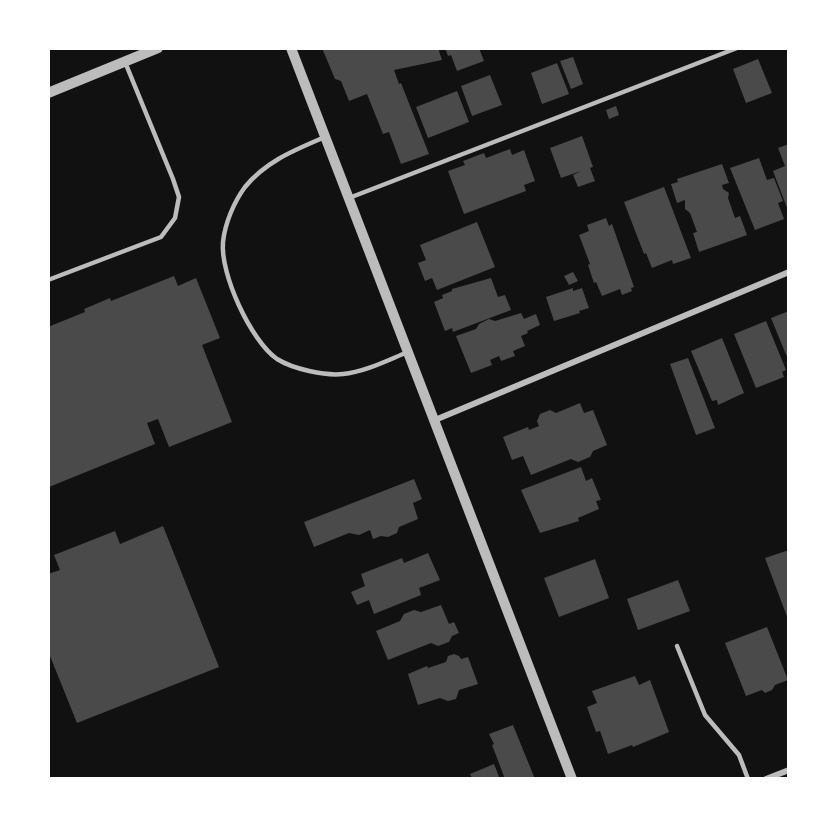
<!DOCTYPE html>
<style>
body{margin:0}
#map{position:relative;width:837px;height:827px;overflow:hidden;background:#111;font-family:"Sofia Sans Condensed",sans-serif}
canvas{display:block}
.frame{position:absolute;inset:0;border:50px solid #fff;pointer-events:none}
</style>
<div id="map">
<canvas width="837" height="827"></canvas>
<div class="frame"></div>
</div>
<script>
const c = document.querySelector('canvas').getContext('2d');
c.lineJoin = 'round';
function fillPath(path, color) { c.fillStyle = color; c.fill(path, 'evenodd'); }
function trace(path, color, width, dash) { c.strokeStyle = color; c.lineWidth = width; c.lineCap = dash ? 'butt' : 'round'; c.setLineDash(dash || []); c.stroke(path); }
fillPath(new Path2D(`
 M322 48H438L442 60 394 70 399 84 401 83 429 154 401 164 389 132 383 134 367 94 349 101 341 81 335 79Z
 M445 48H479L484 61 457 71 451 55 448 56Z
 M573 57 583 84 571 89 560 61Z
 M758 59 772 93 746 103 733 69Z
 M557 63 569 94 542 104 531 73Z
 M490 75 502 105 472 116 461 86Z
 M457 91 469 122 428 138 416 107Z
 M616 106 619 115 609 119 606 110Z
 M582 136 593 167 590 168 595 181 578 187 573 175 581 171 561 178 550 148Z
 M789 144V213L773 171 785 166 778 148Z
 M510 149 512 155 524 150 535 181 524 185 526 191 464 214 448 171 465 165 463 161 484 153 486 158Z
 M759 158 767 180 774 178 783 201 778 203 784 219 755 230 730 168Z
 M722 164 729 183 722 185 723 189 729 193 728 198 735 218 740 216 747 235 699 252 693 233 697 232 690 213 685 209V200L677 203 671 184 678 182 677 179Z
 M664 187 691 258 673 264 672 260 652 268 646 253 644 254 624 202Z
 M606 218 609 226 612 224 634 287 631 288 632 291 622 295 620 289 602 296 596 282 594 283 588 265 590 264 579 235 589 231 587 225Z
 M477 222 495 267 437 290 432 278 425 281 418 263 426 260 420 245Z
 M573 272 578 281 569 285 564 276Z
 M174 276 178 286 196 278 220 338 202 345 232 422 169 447 158 419 147 423 155 444 49 487 48 327 85 312 84 309 110 298 111 301Z
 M491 278 498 297 505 295 511 310 453 332 452 328 445 331 434 302 443 298 442 295 452 291V289Z
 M573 288V291L582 288 589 308 579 311 580 313 554 321 546 297Z
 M789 311V362L771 318Z
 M521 313 524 319 536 314 540 325 527 331 528 333 521 336 525 346 513 351 515 356 501 361 499 356 490 360 492 365 471 373 456 336 476 329 479 324 489 319 495 321Z
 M766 321 786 370 782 372 784 377 756 388 734 334Z
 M722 338 744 393 718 405 717 400 712 401 691 351Z
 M688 358 715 428 696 435 670 364Z
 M580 403 584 413 593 410 607 445 593 451 590 457 578 462 571 459 531 475 523 456 512 460 503 437 528 427 529 430 539 426 537 421 540 414 550 410 556 413Z
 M581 467 586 481 592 478 601 500 596 501 599 509 578 518 579 521 540 533 521 490Z
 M414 479 422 499 413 503 418 519 399 527 397 533 388 537 381 536 373 539 370 530 359 535 349 533 314 547 304 522Z
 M163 526 219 667 77 723 48 651V574L60 570 54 555 115 531 120 544Z
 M789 550V622L765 558Z
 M428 553 440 580 419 588 421 595 374 614 369 600 357 605 351 592 365 586 361 574 402 558 404 563Z
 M595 559 609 598 559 617 544 578Z
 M678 580 690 611 638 630 627 599Z
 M441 605 449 624 454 622 459 633 452 636 449 642 438 646 431 643 388 660 376 631 400 621 404 614 414 610 421 612Z
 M767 627 788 680 775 685 772 690 765 693 762 690 746 696 725 643Z
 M454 654 459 656 461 659 468 657 478 684 459 690 456 699 448 701 440 698 418 705 408 674 427 666 428 668 446 662 448 656Z
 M635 676 639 685 650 680 669 732 633 747 632 745 608 754 600 731 596 732 587 707 597 703 592 691Z
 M513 725 535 779H505L492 745 494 744 489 734Z
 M494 764 500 779H472L470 774Z`), '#4a4a4a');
trace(new Path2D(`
 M325 137C295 150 266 161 245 187 234 202 225 223 223 242 220 274 251 341 277 359 293 369 325 376 343 374 365 372 388 360 408 352
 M349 198 737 48
 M48 280 161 237 175 218 179 197 173 179 125 62
 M677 646 705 715 739 755 748 779`), '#bcbcbc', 4.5);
trace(new Path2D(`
 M435 420 789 272
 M766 779 789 770`), '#bcbcbc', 6);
trace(new Path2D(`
 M291 48 572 779
 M48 93 158 48`), '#bcbcbc', 10);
</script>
